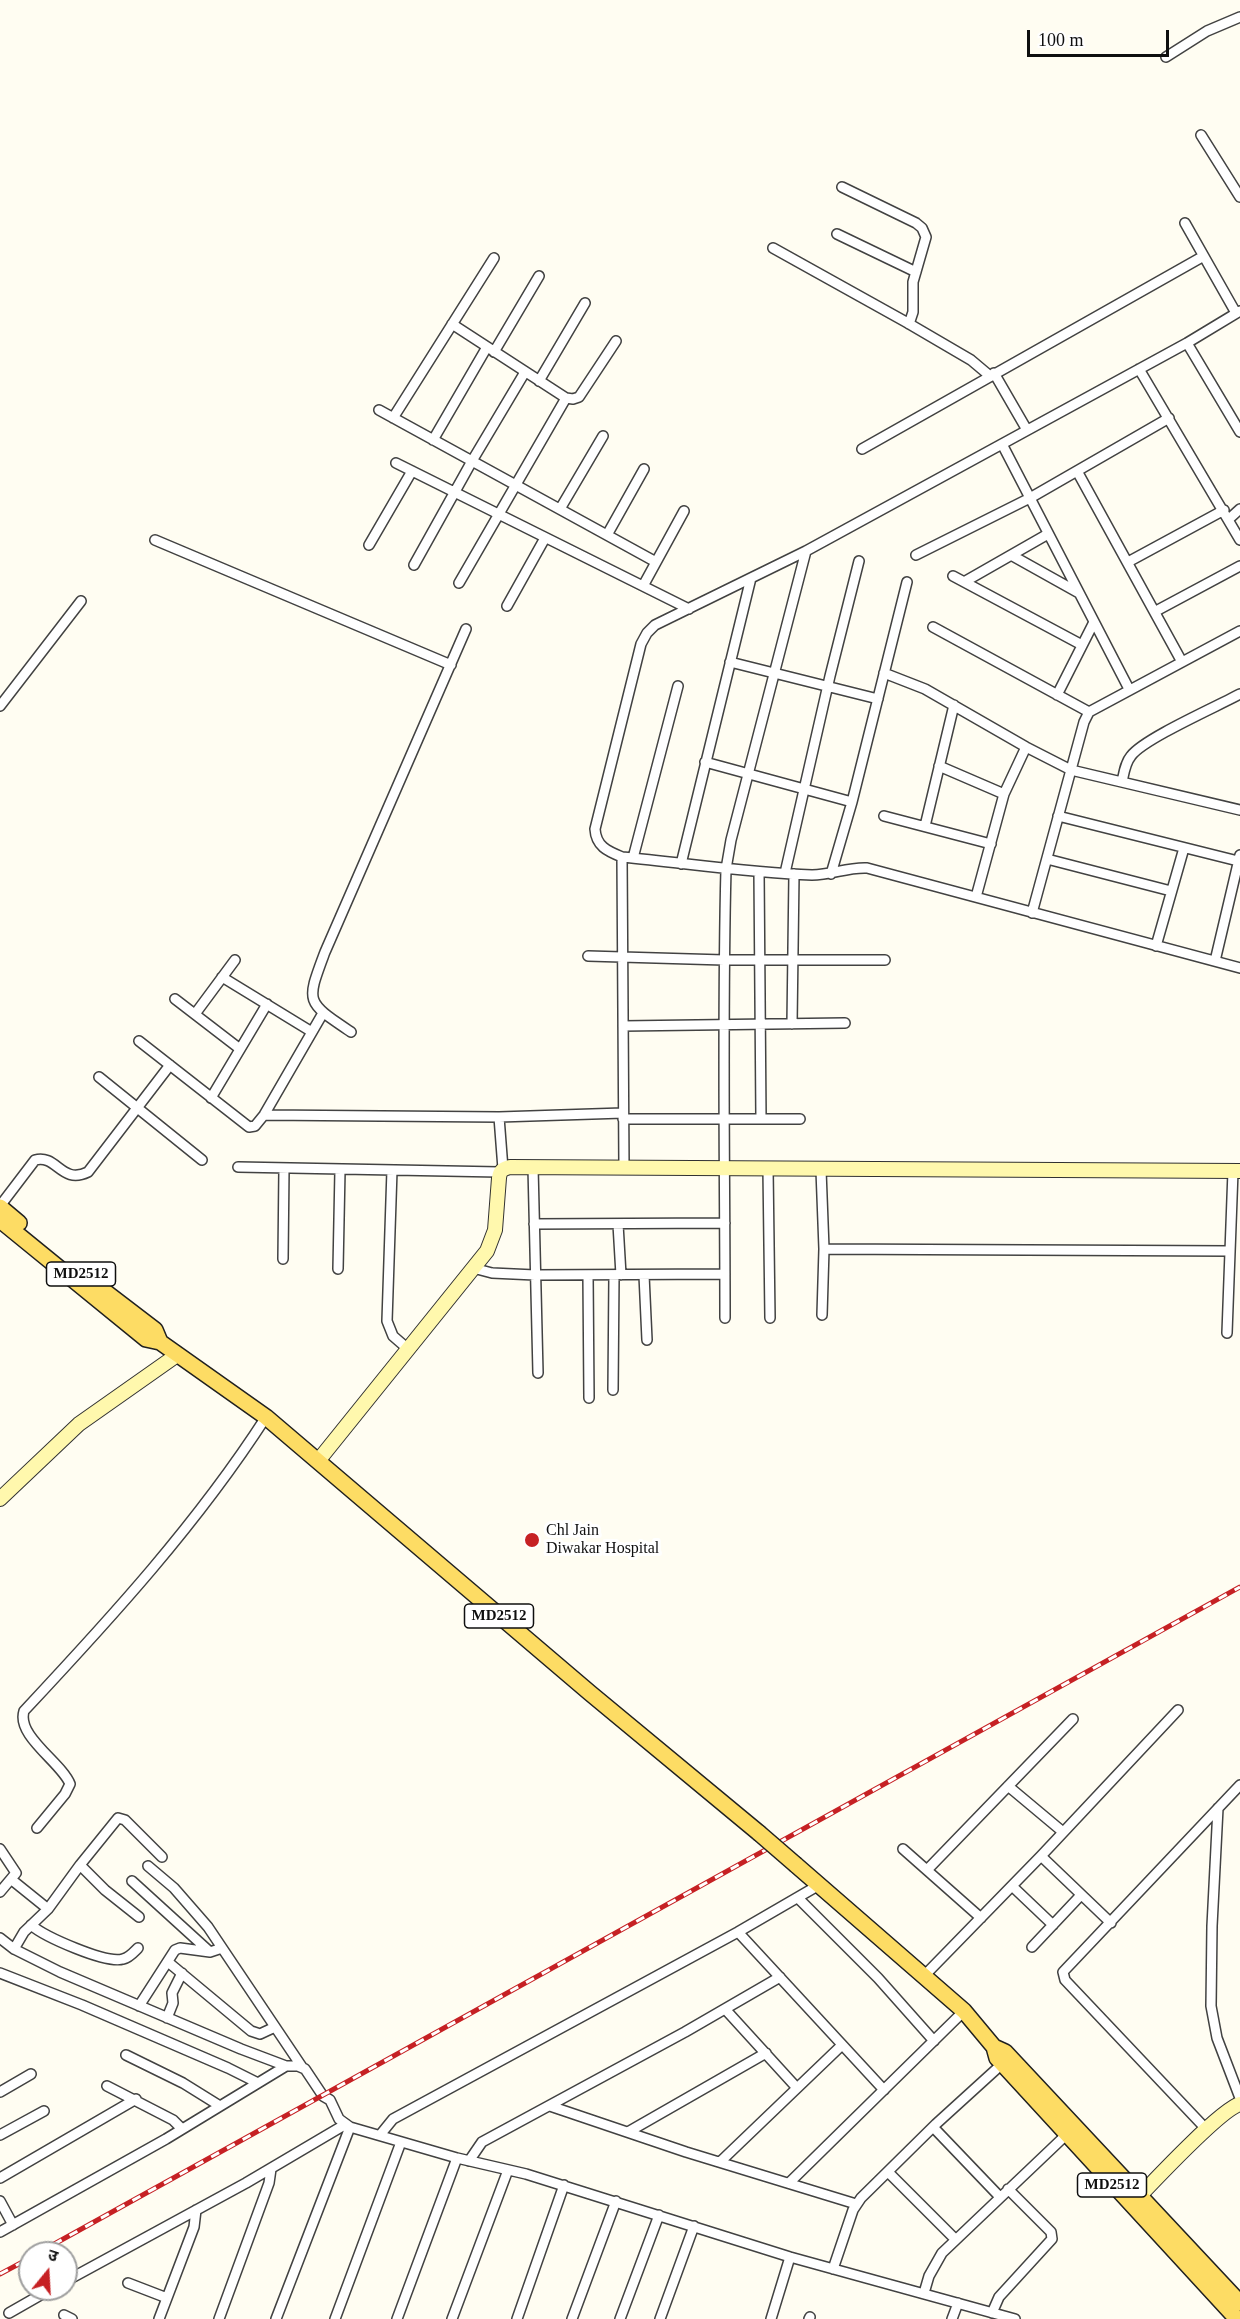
<!DOCTYPE html>
<meta charset="utf-8">
<style>
body{margin:0}
#map{position:relative;width:1240px;height:2319px;overflow:hidden;background:#fffdf2;font-family:"Times New Roman","Noto Sans Devanagari",serif}
canvas{display:block}
.north{position:absolute;left:18px;top:2241px;width:60px;height:60px;box-sizing:border-box;background:#fff;border:2px solid #9f9f9f;border-radius:50%;rotate:18deg;font-size:16px;font-weight:700;line-height:24px;text-align:center;color:#0f0f0f}
.north::after{content:'';display:block;margin:auto;width:21px;height:27px;background:#c62124;clip-path:polygon(50% 0,100% 100%,50% 72%,0 100%)}
.scale{position:absolute;left:1027px;top:30px;width:142px;height:27px;box-sizing:border-box;border:3px solid #0f0f0f;border-top:0;padding-left:8px;font-size:18px;line-height:21px;white-space:nowrap;color:#0f0f0f;-webkit-text-stroke:4px #fff;paint-order:stroke}
</style>
<div id="map">
<canvas width="1240" height="2319"></canvas>
<div class="north">उ</div>
<div class="scale">100 m</div>
</div>
<script>
const c = document.querySelector('canvas').getContext('2d');
c.lineJoin = 'round';
function trace(path, color, width, dash) { c.strokeStyle = color; c.lineWidth = width; c.lineCap = dash ? 'butt' : 'round'; c.setLineDash(dash || []); c.stroke(path); }
function label(font, color, halo, rows, align = 'center') {
  c.font = font + ' "Times New Roman",serif'; c.lineWidth = 6; c.setLineDash([]); c.textBaseline = 'middle'; c.strokeStyle = halo; c.fillStyle = color; for (const [text, x, y, turn = 0] of rows) {
    c.save(); c.translate(x, y); c.rotate((+turn || 0) * Math.PI / 180); c.textAlign = isNaN(turn) ? turn : align; if (halo) c.strokeText(text, 0, 0); c.fillText(text, 0, 0); c.restore();
  }
}
const street = new Path2D(`
 M1166 57 1207 31 1240 17
 M1201 135 1240 197
 M842 187 916 223 922 228 926 237 913 282V312L909 324
 M1185 223 1236 313
 M837 234 916 272
 M773 248 906 322 971 360 990 376
 M1240 311 1187 343 806 551 655 625 647 633 641 644 595 829C596 846 607 851 622 857 686 863 748 873 812 875 832 875 847 867 867 868L1240 968
 M452 324 566 398 573 399 579 397 616 341
 M1187 343 1240 432
 M494 352 539 276
 M1139 369 1240 540
 M994 373 1027 430
 M539 381 585 303
 M379 410 656 562
 M393 418 494 258
 M433 440 487 347
 M1002 444 1129 689
 M862 449 1202 257
 M396 463 689 609
 M1077 471 1182 662
 M560 509 603 436
 M1229 519 1240 509
 M607 535 644 469
 M155 540 451 665
 M369 545 412 471
 M916 555 1030 498 1169 418
 M1011 555 1079 593
 M1128 562 1224 510
 M414 565 472 461 525 372
 M953 576 1082 645
 M964 582 1048 534
 M459 583 566 398
 M643 586 684 511
 M507 606 545 538
 M1156 611 1240 566
 M933 627 1089 712
 M730 662 878 699
 M884 673 925 689 1026 747 1071 770 1240 810
 M1057 695 1094 622
 M0 706 81 601
 M705 762 852 802
 M939 766 1004 794
 M1122 782C1124 773 1125 763 1131 756 1143 739 1218 706 1240 694
 M884 816 991 844
 M1058 816 1238 861
 M925 826 954 705
 M622 857 624 1168
 M633 858 678 686
 M1047 859 1171 891
 M681 864 751 578
 M759 872 761 1119
 M785 873 830 676 859 561
 M831 874 852 802 907 582
 M976 897 1004 794 1026 747
 M1032 913 1084 722 1089 712 1240 631
 M1156 946 1184 848
 M588 956 724 960H885
 M1215 961 1240 855
 M222 977 312 1032
 M175 999 240 1049
 M195 1014 235 960
 M792 1024 794 874
 M623 1026 845 1023
 M351 1032C305 1001 306 1003 325 952L466 629
 M139 1041 249 1127 255 1126 264 1115 323 1013
 M99 1077 202 1160
 M211 1098 267 1004
 M264 1115 499 1117 623 1113
 M499 1117 503 1169
 M623 1119H800
 M238 1167 499 1172
 M533 1167 538 1373
 M768 1169 770 1318
 M392 1170 387 1321 393 1336 408 1349
 M821 1170 824 1249 822 1315
 M0 1206 35 1160C57 1154 61 1185 88 1172L170 1065
 M534 1224 725 1223
 M618 1224 621 1275
 M824 1249 1230 1251
 M283 1259 284 1168
 M473 1268 492 1273 535 1275 725 1274
 M338 1269 340 1170
 M588 1275 589 1398
 M644 1275 647 1340
 M725 1318C725 1168 722 1019 726 869L731 840 806 551
 M1227 1333 1233 1171
 M613 1390 614 1275
 M1008 1786 1063 1832
 M1218 1808 1212 1926 1211 2006 1217 2038 1240 2098
 M37 1828 65 1794 70 1784C62 1763 16 1736 24 1711 111 1618 197 1524 266 1417
 M0 1849 16 1873 0 1892
 M903 1849 981 1918
 M1041 1856 1111 1923
 M80 1865 105 1890 139 1917
 M148 1866 174 1888 208 1927 302 2067
 M927 1870 1073 1719
 M12 1880 48 1909
 M132 1881 210 1952
 M1012 1886 1053 1925
 M798 1898 878 1978 934 2041
 M31 1925C45 1937 106 1964 123 1959 129 1958 134 1952 138 1948
 M738 1932 884 2090
 M0 1938 14 1949 60 1972 241 2049 286 2066H298L305 2069 323 2096 330 2100 339 2119 350 2127 457 2158 526 2174 790 2257 1015 2319
 M1032 1947 1081 1895
 M14 1949 24 1932 48 1909 80 1865 118 1818 125 1820 162 1857
 M168 1962 251 2031 260 2034 275 2027
 M0 1973 82 2005 228 2068 258 2083
 M924 1976 1041 1856 1178 1710
 M139 2006 175 1950 180 1948 210 1952 222 1948
 M725 2009 797 2088
 M167 2018 173 2003 172 1993 182 1973
 M126 2055 183 2083 220 2106
 M107 2086 173 2120 182 2129
 M0 2092 31 2074
 M550 2106 686 2152 856 2204
 M933 2127 999 2196
 M1207 2130 1065 1980 1063 1972 1240 1785
 M628 2132 766 2053
 M0 2135 44 2111
 M380 2135 393 2119 738 1932 819 1885
 M469 2161 482 2142 685 2032 780 1977
 M720 2162 842 2045
 M888 2172 955 2239
 M0 2178 136 2099
 M789 2183 964 2011
 M0 2201 13 2225
 M0 2232 166 2139 286 2066
 M833 2269 853 2210 861 2198 936 2124 1002 2064
 M66 2281 246 2183 346 2124
 M128 2283 167 2298
 M924 2293 929 2276 942 2253 1066 2135
 M9 2313 51 2289
 M992 2313 999 2297 1052 2239 1051 2232 1008 2189
 M64 2315 72 2319
 M159 2319 194 2227 196 2210
 M219 2319 269 2183 271 2169
 M276 2319 350 2127
 M335 2319 401 2142
 M397 2319 457 2158
 M452 2319 508 2170
 M517 2319 564 2185
 M572 2319 616 2201
 M620 2319 659 2215
 M660 2319 694 2226
 M771 2319 790 2257
 M809 2319 810 2317
 M952 2319 958 2303`);
const secondary = new Path2D(`
 M318 1461 487 1251 495 1230 499 1178C500 1170 503 1169 510 1167L1240 1171
 M0 1499 79 1424 177 1355
 M1132 2204C1151 2184 1220 2110 1240 2104`);
const primary = new Path2D(`
 M0 1207 19 1223
 M0 1220 146 1339 160 1342 266 1417 590 1693 759 1833
 M87 1278 155 1330 160 1342
 M796 1865 964 2011 994 2047 997 2058 1237 2319
 M994 2047 1005 2052 1240 2303`);
trace(street, '#424242', 12);
trace(secondary, '#313131', 16);
trace(primary, '#202020', 18);
trace(street, '#fff', 9);
trace(secondary, '#fff8ad', 14);
trace(primary, '#fddc64', 15);
const rail = new Path2D(`
 M38 2253 1240 1587
 M0 2274 30 2258`);
trace(rail, '#c62124', 5);
trace(rail, '#fff', 3, [9]);
const primaryBridge = new Path2D(`
 M759 1833 796 1865`);
trace(primaryBridge, '#202020', 18, []);
trace(primaryBridge, '#fddc64', 15);
for (const [x, y, r, color] of [
 [532,1540,8,"#c62124"]
]) { const dot = new Path2D(); dot.arc(x, y, r, 0, 2 * Math.PI); c.fillStyle = color; c.fill(dot); trace(dot, '#fff', 2); }
for (const [x, y, w] of [
 [81,1274,69],
 [499,1616,69],
 [1112,2185,69]
]) { const box = new Path2D(); box.roundRect(x - w / 2, y - 12, w, 24, 4.5); c.fillStyle = '#fff'; c.fill(box); trace(box, '#0f0f0f', 1.5); }
label('bold 15px', '#0f0f0f', null, [
 ["MD2512",81,1274],
 ["MD2512",499,1616],
 ["MD2512",1112,2185]
]);
label('16px', '#0f0f0f', '#fff', [
 ["Chl Jain",546,1531],
 ["Diwakar Hospital",546,1549]
], 'left');
</script>
